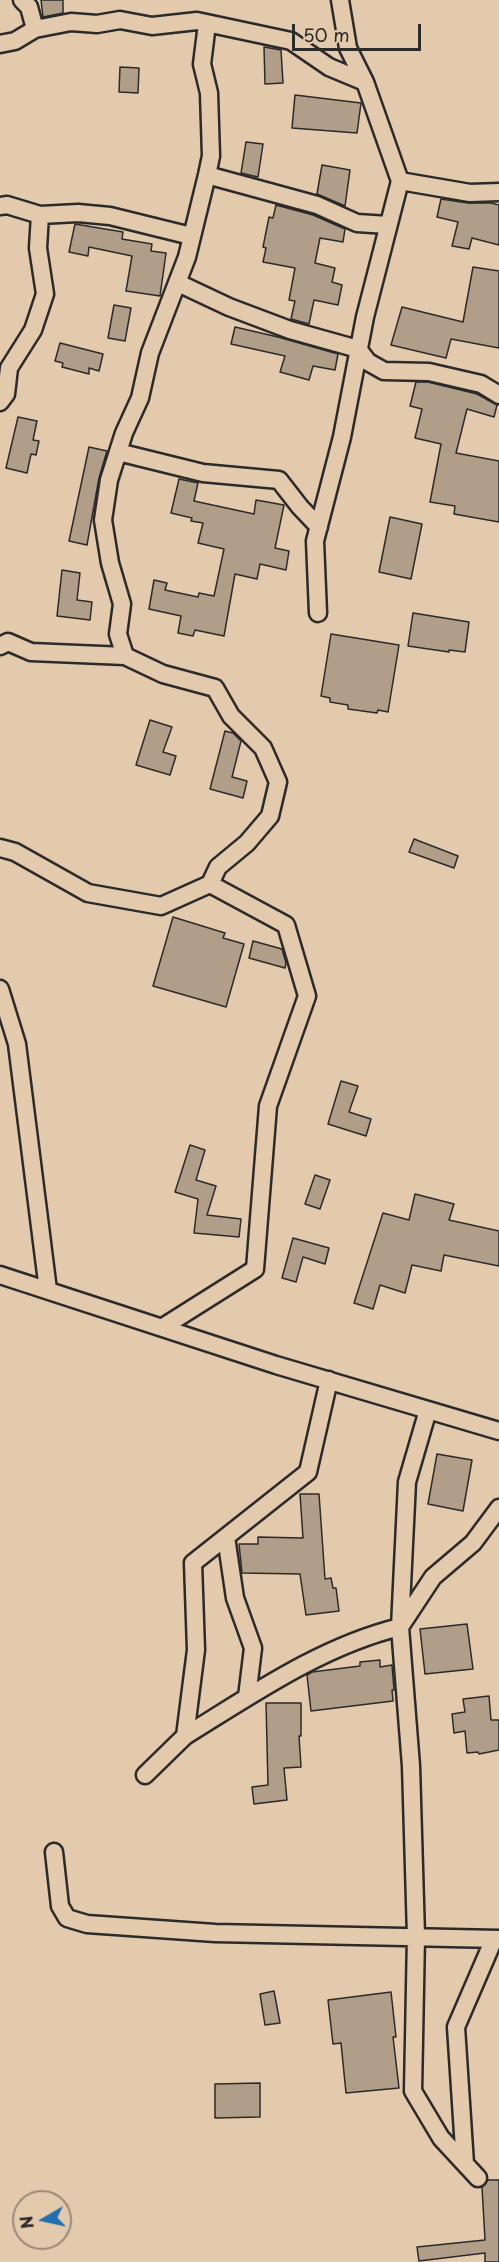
<!DOCTYPE html>
<style>
body{margin:0}
#map{position:relative;width:499px;height:2262px;overflow:hidden;background:#e4caac;font-family:"Playpen Sans",sans-serif}
canvas{display:block}
.north{position:absolute;left:12px;top:2190px;width:60px;height:60px;box-sizing:border-box;background:#e4caac;border:2px solid #9a8a78;border-radius:50%;rotate:261deg;font-size:16px;font-weight:700;line-height:24px;text-align:center;color:#2b2b2b}
.north::after{content:'';display:block;margin:auto;width:21px;height:27px;background:#1f6fb2;clip-path:polygon(50% 0,100% 100%,50% 72%,0 100%)}
.scale{position:absolute;left:292px;top:24px;width:129px;height:27px;box-sizing:border-box;border:3px solid #2b2b2b;border-top:0;padding-left:8px;font-size:18px;line-height:21px;white-space:nowrap;color:#2b2b2b;-webkit-text-stroke:4px #e4caac;paint-order:stroke}
</style>
<div id="map">
<canvas width="499" height="2262"></canvas>
<div class="north">N</div>
<div class="scale">50 m</div>
</div>
<script>
const c = document.querySelector('canvas').getContext('2d');
c.lineJoin = 'round';
function fillPath(path, color) { c.fillStyle = color; c.fill(path, 'evenodd'); }
function trace(path, color, width, dash) { c.strokeStyle = color; c.lineWidth = width; c.lineCap = dash ? 'butt' : 'round'; c.setLineDash(dash || []); c.stroke(path); }
const building = new Path2D(`
 M41 0H63V13L43 17Z
 M264 47 281 50 283 83 265 84Z
 M120 67 139 68 138 93 119 92Z
 M295 95 361 103 357 133 292 128Z
 M246 142 263 144 258 177 241 173Z
 M322 165 350 170 345 206 317 194Z
 M441 199 468 203H491L499 205V245L472 238 469 249 452 246 458 222 437 217Z
 M276 205 313 215 345 229 343 242 320 238 315 263 335 268 332 282 342 285 338 305 314 300 309 324 291 319 295 301 289 300 295 268 263 262 266 248 263 247 269 217 273 218Z
 M75 224 123 232 122 239 152 244 151 251 166 253 160 296 126 291 132 256 89 247 88 256 69 252Z
 M473 267 499 271V348L451 339 446 358 391 345 402 307 463 322Z
 M114 305 131 308 125 341 108 338Z
 M235 327 278 337 338 354 335 370 313 366 309 380 280 372 285 356 231 344Z
 M60 343 103 354 99 371 89 368V374L62 367 63 363 55 361Z
 M416 382H428L477 394 497 405 494 417 467 409 456 453 499 461V522L454 514 455 506 430 502 441 444 415 438 422 409 410 406Z
 M18 417 37 421 33 440 39 441 36 455 31 454 27 473 6 468Z
 M89 447 107 451 99 478 87 545 69 541Z
 M179 479 198 483 194 501 254 514 256 500 284 505 275 548 289 551 286 570 260 564 257 579 235 574 224 636 195 630 193 636 178 633 181 616 149 609 154 580 167 583 165 590 198 597 199 593 214 596 224 549 198 543 203 523 191 521 192 518 171 513Z
 M390 517 422 524 411 579 379 572Z
 M62 570 80 573 77 600 92 602 90 620 57 616Z
 M413 613 469 622 465 652 449 650V652L408 646Z
 M331 634 399 645 388 712 378 710 377 713 348 709V705L330 702V698L321 696Z
 M150 720 172 727 163 752 176 756 170 775 136 765Z
 M225 731 233 733 241 741 232 777 247 781 243 798 210 789Z
 M414 839 458 856 454 868 409 852Z
 M173 917 225 933 223 938 244 944 226 1007 153 986Z
 M253 941 282 949 286 963 285 968 249 958Z
 M341 1081 358 1086 349 1112 371 1119 366 1136 328 1124Z
 M190 1145 205 1150 196 1180 216 1186 207 1215 241 1219 239 1237 194 1233 198 1199 175 1192Z
 M315 1175 330 1180 320 1209 305 1204Z
 M415 1194 454 1204 449 1220 499 1231V1266L444 1255 441 1271 412 1265 405 1293 380 1285 373 1309 354 1303 383 1213 409 1220Z
 M293 1238 329 1248 325 1264 303 1257 296 1282 282 1278Z
 M437 1454 472 1460 463 1511 428 1504Z
 M300 1494H319L325 1579 331 1578 333 1588H336L339 1611 306 1615 300 1574 242 1573 239 1544H258V1537L303 1538Z
 M467 1624 473 1669 425 1674 420 1629Z
 M380 1660V1667L392 1665 394 1690H392L393 1701 311 1711 307 1675 312 1672 360 1666V1662Z
 M489 1696 491 1720H499V1750L479 1754 478 1752 467 1753 465 1731 454 1733 452 1714 465 1712 463 1699Z
 M266 1703H301V1736H299L301 1767 284 1768 287 1800 254 1804 252 1787 268 1785Z
 M274 1991 280 2023 265 2025 260 1994Z
 M391 1992 396 2037H393L399 2088 346 2093 341 2043 333 2044 328 2000Z
 M260 2083V2117L215 2118V2084Z
 M488 2180H499V2262H485V2253L419 2261 417 2247 485 2240 482 2187Z`);
fillPath(building, '#b09e88');
trace(building, '#2b2b2b', 1.5);
const minor = new Path2D(`
 M22 0 29 7 35 29
 M340 0 348 48 365 82 400 181 470 193 499 192
 M0 44 15 41 35 29 71 22 97 24 120 20 152 26 197 21 291 41 329 67 365 82
 M207 175 317 205 357 223 388 225
 M0 206 7 205 40 215 78 213 110 216 191 236
 M178 283 229 307 290 330 358 349 368 362 384 371 429 372 481 384 499 395
 M0 402 6 394 9 368 33 330 45 294 38 248 40 215
 M118 452 203 473 279 480 300 507 319 527
 M318 613 315 541 342 437 365 317 400 181
 M0 646 8 642 31 652 125 656
 M0 848 15 852 88 893 161 906 210 884
 M0 989 17 1044 48 1290
 M0 1275 276 1365 499 1431
 M163 1327 255 1269 268 1106 307 996 286 925 210 884 218 867 247 843 270 816 278 782 263 748 231 716 215 688 163 674 125 656 118 634 122 604 110 563 103 520 109 480 124 433 140 398 150 353 187 257 207 175 211 156 209 93 202 64 207 24
 M428 1410 407 1482 400 1627 411 1766 416 1936 413 2091 441 2138 478 2178
 M226 1537 235 1598 253 1648 247 1697
 M185 1736C253 1694 322 1646 400 1627L433 1577 473 1543 499 1508
 M145 1775 185 1736 196 1650 193 1563 308 1472 329 1380
 M54 1852 60 1906 67 1918 87 1924 215 1933 499 1939
 M465 2164 456 2027 494 1939`);
trace(minor, '#2b2b2b', 21);
trace(minor, '#e4caac', 16);
</script>
